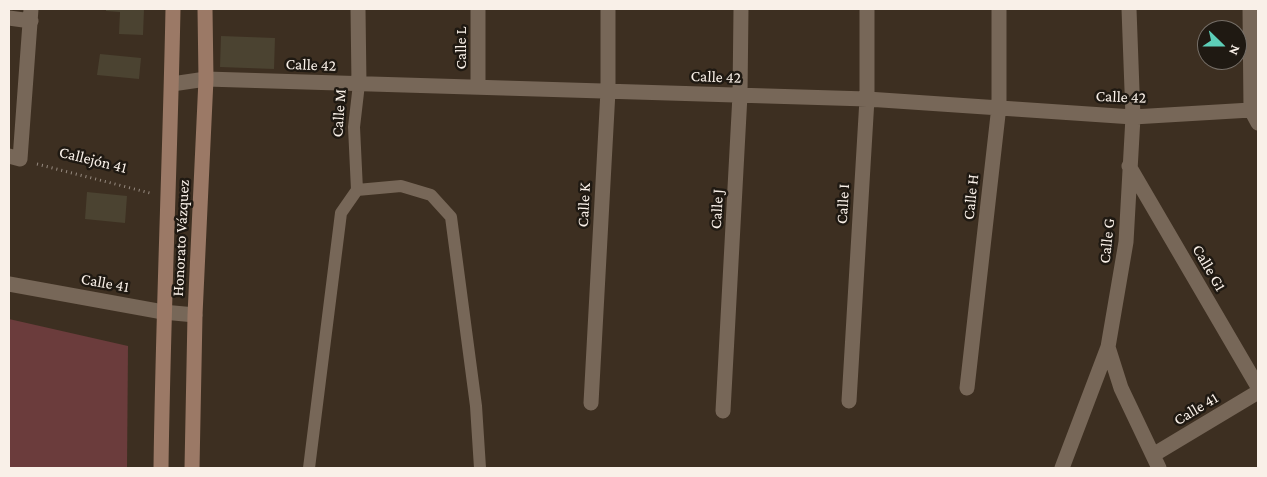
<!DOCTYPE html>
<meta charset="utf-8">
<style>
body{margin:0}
#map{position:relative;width:1267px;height:477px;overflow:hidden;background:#3d2f21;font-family:"Crimson Pro",serif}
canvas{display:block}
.frame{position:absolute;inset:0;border:10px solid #f9f0e8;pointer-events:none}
.north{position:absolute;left:1197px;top:20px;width:50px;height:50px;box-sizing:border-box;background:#1f1912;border:1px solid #766f68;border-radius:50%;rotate:112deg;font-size:14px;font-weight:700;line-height:20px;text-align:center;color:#f9f0e8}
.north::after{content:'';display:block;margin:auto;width:18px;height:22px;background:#5dceb8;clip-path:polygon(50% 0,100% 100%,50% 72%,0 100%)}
</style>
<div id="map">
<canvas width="1267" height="477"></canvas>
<div class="frame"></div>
<div class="north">N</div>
</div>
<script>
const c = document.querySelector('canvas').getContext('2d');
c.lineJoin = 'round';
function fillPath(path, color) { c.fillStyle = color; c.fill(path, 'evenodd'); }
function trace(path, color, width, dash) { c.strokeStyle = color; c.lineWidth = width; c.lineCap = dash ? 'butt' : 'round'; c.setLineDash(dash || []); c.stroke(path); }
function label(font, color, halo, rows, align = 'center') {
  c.font = font + ' "Crimson Pro",serif'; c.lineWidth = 5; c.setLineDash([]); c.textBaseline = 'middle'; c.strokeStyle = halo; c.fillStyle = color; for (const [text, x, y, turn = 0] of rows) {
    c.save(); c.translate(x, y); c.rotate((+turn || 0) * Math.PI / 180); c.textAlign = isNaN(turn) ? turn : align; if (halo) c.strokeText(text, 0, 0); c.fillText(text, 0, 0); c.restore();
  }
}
fillPath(new Path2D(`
 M9 319 128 346 127 468H9Z`), '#6b3c3c');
fillPath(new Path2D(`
 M106 9H144L143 35 119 34 120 12 106 11Z
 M221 36 275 38 274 69 220 67Z
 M100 54 141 58 139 79 97 75Z
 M87 192 127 196 125 223 85 219Z`), '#4b4331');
trace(new Path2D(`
 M37 164 150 193`), '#978b80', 3, [1, 4]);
trace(new Path2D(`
 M357 190 354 127 359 84
 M309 468 341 213 357 190 401 186 431 195 451 217 476 406 480 468`), '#776758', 12);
trace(new Path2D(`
 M358 9 359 84
 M1250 9 1251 110 1258 123
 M9 18 31 21
 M172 84 206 79 867 99 1133 117 1251 110 1258 106
 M478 87V9
 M9 156 20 159 31 9
 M1129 166 1258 387
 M9 284 163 312 195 315
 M1108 347 1121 388 1159 468
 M967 388 999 106V9
 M849 401 867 99V9
 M591 403 608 91V9
 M723 411 740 95 741 9
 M1153 455 1258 392
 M1062 468 1108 347 1126 242 1133 117 1129 9`), '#776758', 15);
trace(new Path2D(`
 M161 468C163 315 170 162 173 9
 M192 468 195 315 206 79 205 9`), '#9b7966', 15);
label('16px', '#f9f0e8', '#1f1912', [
 ["Calle L",461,48,-90],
 ["Calle 42",311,65,2],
 ["Calle 42",716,77,2],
 ["Calle 42",1121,97,2],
 ["Calle M",339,113,-86],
 ["Callejón 41",93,160,14],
 ["Calle H",971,197,-84],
 ["Calle I",843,204,-87],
 ["Calle K",584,205,-87],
 ["Calle J",717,209,-87],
 ["Honorato Vázquez",181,238,-87],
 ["Calle G",1107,241,-84],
 ["Calle G1",1209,268,60],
 ["Calle 41",105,283,10],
 ["Calle 41",1196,409,-31]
]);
</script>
